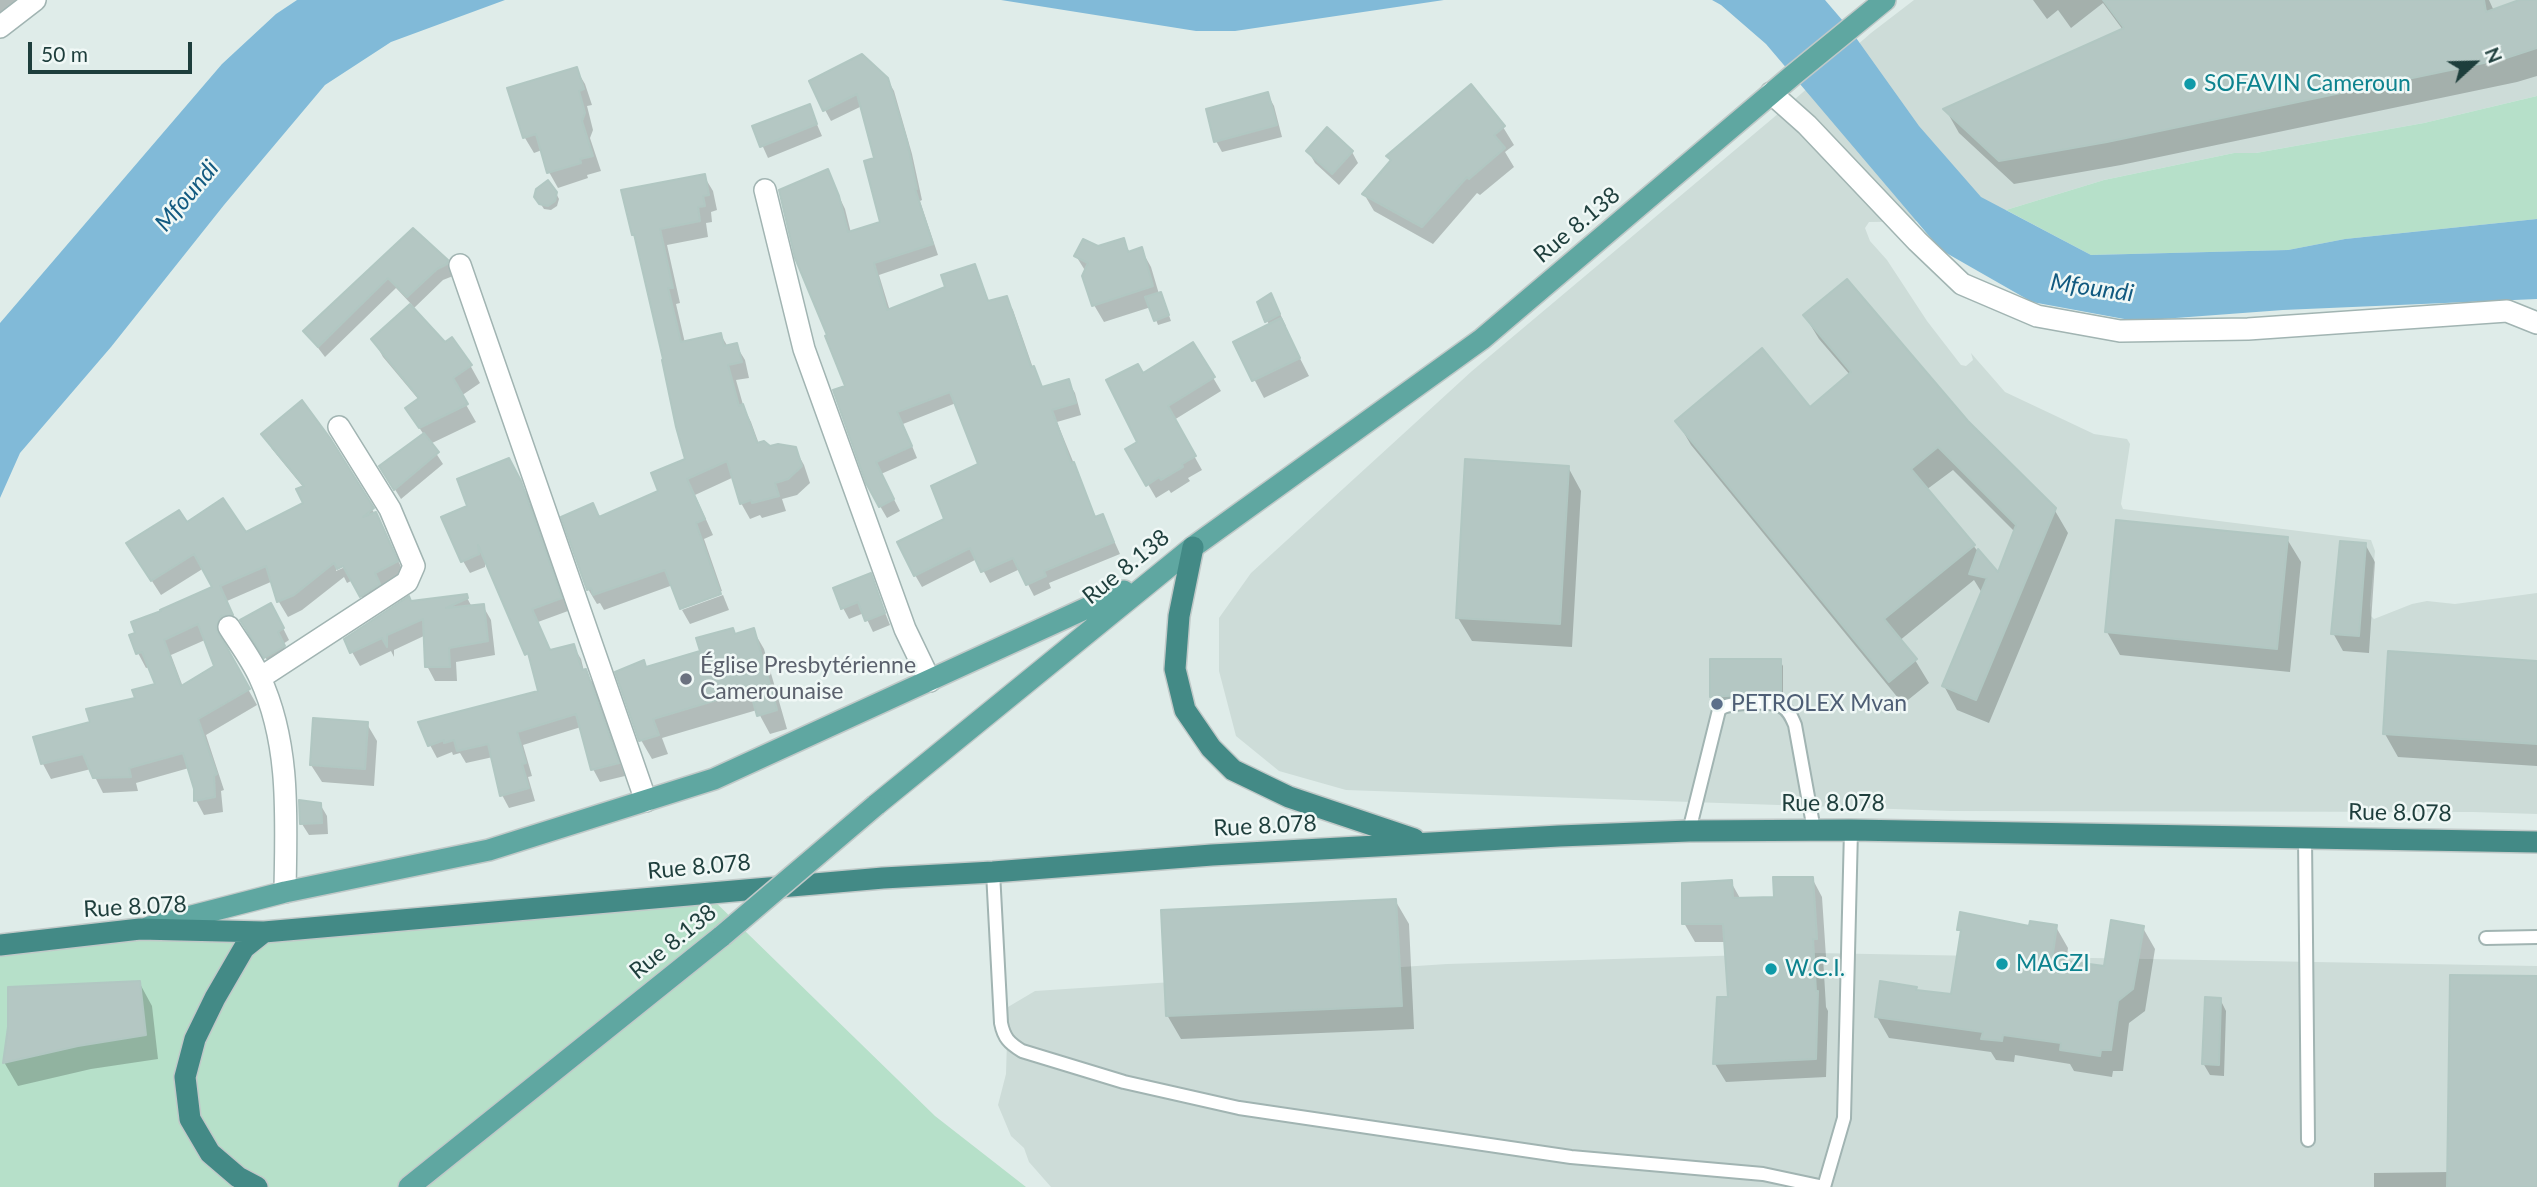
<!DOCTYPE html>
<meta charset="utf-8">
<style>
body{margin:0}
#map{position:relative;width:2537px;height:1187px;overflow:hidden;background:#dfece9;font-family:Lato,sans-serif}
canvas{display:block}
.north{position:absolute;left:2439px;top:28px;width:70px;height:70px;-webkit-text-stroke:5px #f0f8f6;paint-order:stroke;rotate:68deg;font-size:19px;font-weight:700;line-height:28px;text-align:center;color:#1e3e3c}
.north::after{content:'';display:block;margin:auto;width:24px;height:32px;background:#1e3e3c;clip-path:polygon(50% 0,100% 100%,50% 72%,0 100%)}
.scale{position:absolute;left:28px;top:42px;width:164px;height:32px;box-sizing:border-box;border:4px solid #1e3e3c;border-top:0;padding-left:9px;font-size:21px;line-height:24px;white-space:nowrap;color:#1e3e3c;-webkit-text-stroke:5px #f0f8f6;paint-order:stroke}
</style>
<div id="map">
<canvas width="2537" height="1187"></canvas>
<div class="north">N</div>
<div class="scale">50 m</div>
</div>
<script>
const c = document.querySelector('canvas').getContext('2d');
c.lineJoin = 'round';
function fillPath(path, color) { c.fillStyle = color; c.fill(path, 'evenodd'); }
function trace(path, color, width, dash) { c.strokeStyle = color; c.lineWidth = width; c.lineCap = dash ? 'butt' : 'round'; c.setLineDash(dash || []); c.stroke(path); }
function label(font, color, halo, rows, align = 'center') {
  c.font = font + ' Lato,sans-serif'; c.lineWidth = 5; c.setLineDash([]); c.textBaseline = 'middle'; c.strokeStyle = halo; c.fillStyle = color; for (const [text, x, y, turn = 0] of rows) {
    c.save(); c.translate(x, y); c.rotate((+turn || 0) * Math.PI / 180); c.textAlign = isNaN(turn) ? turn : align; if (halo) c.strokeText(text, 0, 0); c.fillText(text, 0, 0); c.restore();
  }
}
fillPath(new Path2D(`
 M1914 0H2537V96L2424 123 2256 153H2234L2104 180 2006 210 1944 221 1869 222 1865 228 1870 241 1887 260 1927 321 1961 365 1966 366 1973 360 1971 353 2005 392 2094 434 2127 439 2130 444 2121 504 2123 509 2371 540 2375 551 2370 605 2371 616 2374 619 2412 604 2427 601 2455 604 2537 593V814L2473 812 1951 811 1346 790 1279 771 1236 736 1219 671V618L1251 573 1472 371 1779 113 1871 33Z
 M1815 953 2537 966V1187H1051L1029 1162 1024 1148 1011 1136 998 1105 1006 1074 1008 1007 1035 991 1447 964Z`), '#cddcd8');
fillPath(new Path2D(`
 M2537 96V219L2345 239 2288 250 2091 255 2006 210 2104 180 2234 153H2256L2424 123Z
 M705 892 935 1116 1026 1187H0V945L264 932Z`), '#b6e0c9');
fillPath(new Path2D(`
 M297 0H505L391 42 325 85 224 205 111 347 20 453 0 498V323L222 64 276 14Z
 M1001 0H1444L1235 31H1196Z
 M1712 0H1825L1849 28 1919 126 1981 197 2091 255 2288 250 2345 239 2537 219V299L2283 310 2135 321 2032 302 1941 250 1766 44 1721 5Z`), '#81bad8');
fillPath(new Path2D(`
 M0 0H16L23 12 0 29Z
 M2033 0H2489L2494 11 2524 0H2537V76L2517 82 2121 165 2014 184 1959 133 1946 110 2123 30 2103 3 2071 28 2058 10 2047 19Z
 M576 69 585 84 592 105 587 106 593 130 590 138 601 171 587 175 588 178 558 188 549 172 542 150 534 153 525 138 509 90Z
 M887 79 894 91 912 154 922 200 920 201 938 255 879 275 890 311 947 288 974 266 989 302 1006 298 1013 310 1033 368 1043 388 1068 381 1075 393 1081 415 1057 422 1096 518 1103 516 1120 554 1049 583 1051 588 1034 596 1020 569 990 583 977 559 922 587 915 575 981 465 956 403 903 424 917 458 881 474 900 511 887 518 880 506 847 387 830 336 827 171 845 209 851 233 882 223 876 159 862 106 831 121 825 110Z
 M1268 95 1274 106 1282 137 1222 152 1216 141Z
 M809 106 822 136 768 158 754 127Z
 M1503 127 1514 145 1505 152 1514 167 1480 195 1477 193 1433 244 1374 211 1364 194 1391 163 1388 157Z
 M1308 151 1352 152 1358 163 1339 185 1315 163Z
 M704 176 713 191 717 210 711 212 712 222 706 223 708 237 667 245 680 303 676 304 685 343 721 335 728 347 736 345 745 360 749 378 736 380 744 408 751 422 759 444 770 448 795 449 804 465 810 483 797 495 782 499 786 511 762 518 760 515 750 519 741 503 734 477 695 495 713 535 704 539 722 591 681 607 673 585 604 610 600 603 597 604 588 589 600 518 660 492 687 460 638 243 633 234Z
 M556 193 559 199 557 206 551 210 544 209 536 197Z
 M413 231 447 262 453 273V276L443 280 413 309 445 344 470 365 480 383 461 396 476 422 430 444 443 464 401 499 381 467 424 435 407 409 419 400 383 357 373 339 412 305 396 288 325 357 305 331Z
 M1123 240 1130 253 1141 249 1151 267 1159 294 1163 299 1171 321 1158 325 1151 307 1104 322 1094 305 1086 272 1076 256Z
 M1271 295 1286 326 1284 327 1309 376 1264 398 1235 343 1270 326 1267 321Z
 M1805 316 1967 423 2054 509 2068 533 1989 723 1957 710 1944 686 1982 593 1974 580 1899 641 1915 660 1929 683 1903 704 1691 445 1677 421 1810 409 1850 375 1819 339ZM1953 470 2015 532 1998 575 1926 490Z
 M1193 344 1221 391 1174 420 1202 470 1188 478 1190 481 1171 493 1169 490 1156 498 1128 450 1139 443 1143 375Z
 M263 434 329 439 384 529 405 576 370 611 353 580 347 583 344 577 302 610 288 617 279 602 273 581 227 601 239 630 230 631 223 645 257 705 206 735 224 790 221 791 223 812 204 815 196 800V788L189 768 136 783 138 791 103 793 91 769 51 779 43 764 36 738 92 724 157 686 150 667 146 668 138 653 163 612 214 588 204 568 161 595 137 558 186 525 245 535 305 504 304 488 272 449ZM350 561 352 564 336 571V568ZM205 640 216 667 183 687 171 655Z
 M1568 467 1581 491 1572 647 1472 641 1458 618Z
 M516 473 528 496 568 611 538 622 551 651 573 646 581 659 584 671 593 683 625 776 600 782 593 769 581 727 523 745 532 776 528 777 535 801 509 808 502 795 493 757 466 763 460 753 453 755 452 752 437 758 430 745 540 692 533 664 485 556V567L470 573 463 561 469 507Z
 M2287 539 2301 562 2290 672 2120 655 2107 632Z
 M2365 544 2375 562 2369 653 2343 651 2333 633Z
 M870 575 890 625 873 632 864 613 849 619 843 608Z
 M723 595 729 610 690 624 682 610Z
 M466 596 472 607 483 606 491 620 495 655 456 662 457 681H435L427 666 426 635 394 650V657L391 651 360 666 352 652 411 603Z
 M277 616 289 640 283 644 290 658 272 668 249 631Z
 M753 630 764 649 787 729 770 734 757 710 662 738 668 754 652 759 641 740 646 668 702 652 735 635Z
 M1780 661 1783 666V701L1762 699 1715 701 1712 696Z
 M2537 662V766L2398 757 2385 734Z
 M367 724 377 741 374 786 322 782 311 765Z
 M320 804 327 816 328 834 309 835 302 824Z
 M1812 878 1822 897 1826 957H1823L1826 1007 1828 1011 1826 1077 1726 1082 1715 1064 1719 999 1730 998 1726 942H1695L1684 923 1731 882 1741 900 1775 899Z
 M1395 900 1409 924 1414 1029 1181 1039 1167 1015Z
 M2056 927 2068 948 2066 963 2105 968 2143 928 2155 949 2145 1011 2129 1023 2123 1071H2113L2112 1077 2074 1071 2070 1064 2015 1055 2014 1062 1996 1060 1991 1052 1889 1038 1877 1017 1916 989 1917 992 1952 996 1962 934 1959 930Z
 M2537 978V1187H2374V1173L2449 1172Z
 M139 982 152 1006 158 1059 91 1069 18 1086 4 1062Z
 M2220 999 2226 1011 2224 1076 2210 1075 2203 1063Z`), '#0003');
const building = new Path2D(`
 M2103 0H2484L2486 12 2519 0H2537V48L2503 59 2107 142 1999 161 1943 109 2124 28Z
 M862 54 888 78 907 141 917 189H915L933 244 874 263 887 310 945 287 941 275 975 264 988 301 1007 296 1031 367 1034 366 1042 387 1069 379 1076 403 1052 410 1071 463 1074 462 1095 517 1103 514 1114 542 1044 571 1046 576 1026 585 1013 558 981 572 970 548 914 576 897 542 944 519 931 486 978 464 950 392 897 412 912 446 876 462 894 499 879 507 866 483 833 390 845 386 825 336 827 335 795 258 779 190 828 169 839 196 848 232 880 222 864 161 874 158 857 94 823 111 809 81Z
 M577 67 584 89 579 91 585 113 582 121 593 156 580 159 581 163 547 173 536 134 523 138 507 88Z
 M1471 84 1505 126 1494 135 1505 148 1469 179 1467 177 1422 227 1362 194 1391 160 1386 156Z
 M1268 92 1277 125 1214 142 1206 109Z
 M810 104 817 124 760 147 752 126Z
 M1327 127 1353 151 1332 174 1306 151Z
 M705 174 709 195 703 196 705 206 698 207 700 221 660 229 673 288H668L681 342 721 333 724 346 737 343 742 362 728 365 739 406 743 404 757 443 764 441 770 446 778 444 796 447 802 466 788 479 775 483 779 496 752 503 751 500 740 504 727 461 687 479 705 519 696 523 721 594 680 609 665 570 593 595 591 588 587 590 561 517 593 503 599 517 658 491 651 473 685 459 676 427 662 360 663 359 634 234 632 235 621 190Z
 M548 180 557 192 555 201 548 206 539 204 534 197 536 189Z
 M413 228 448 260 447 264 437 269 407 297 388 278 318 347 303 331Z
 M1124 238 1128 252 1142 247 1153 286 1092 306 1082 276 1088 263 1074 256 1083 239 1098 246Z
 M1847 279 1968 421 2056 508 1976 700 1942 686 1987 578 1969 574 1978 549 1998 572 2016 525 1938 447 1911 469 1975 545 1884 619 1917 659 1889 682 1675 421 1762 348 1810 407 1851 372 1803 315Z
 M1161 292 1169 315 1154 321 1145 297Z
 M1271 293 1280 314 1265 322 1257 302Z
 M410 304 445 342 452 337 472 365 453 378 468 404 419 428 405 408 419 398 371 339Z
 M1281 318 1300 358 1252 381 1233 342Z
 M1193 342 1215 377 1168 406 1196 456 1182 464 1183 467 1161 480 1159 477 1146 486 1125 449 1137 442 1106 380 1138 364 1143 373Z
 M302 400 330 438 374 508 363 517 376 512 398 561 375 573 380 584 360 597 343 566 337 569 334 563 294 595 277 602 266 566 220 586 233 615 221 616 216 628 250 689 198 719 217 774 214 776 215 797 194 801V789L183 753 129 768 131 777 93 778 83 754 41 764 33 737 90 722 86 709 135 698 132 690 155 684 142 652 136 654 129 635 135 633 131 622 161 611 160 610 212 587 194 554 151 581 126 543 179 510 187 522 223 498 246 532 303 503 296 489 304 486 261 434ZM198 624 214 666 181 686 164 640Z
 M424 433 439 452 394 490 379 466Z
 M509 458 521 481 562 598 532 609 550 650 574 644 582 670 586 669 619 763 591 770 576 714 517 732 526 763 522 764 529 788 500 796 488 744 457 751 454 740 444 743V740L428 746 418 722 538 691 528 653 525 655 478 545 479 554 461 562 441 517 467 506 457 479Z
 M1465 459 1569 466 1560 624 1456 618Z
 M2116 520 2288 537 2277 649 2105 632Z
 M2340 541 2366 543 2359 636 2331 634Z
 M871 573 885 613 865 621 858 602 841 609 833 588Z
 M467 594 468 598 446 608 484 604 488 641 449 648 450 667H425L423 619 387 635V647L382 638 350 653 344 639 409 596 411 601Z
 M271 603 284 628 278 632 285 646 264 658 240 620Z
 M733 628 735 634 754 628 777 710 757 716 750 690 653 719 659 735 639 741 615 672 644 660 646 667 700 651 696 638Z
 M2388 651 2537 661V744L2383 734Z
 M1710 659H1781V697L1759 694 1710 697Z
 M313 718 368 722 365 769 310 765Z
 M299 800 321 803 322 823 300 824Z
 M1773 877H1813L1817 939H1813L1816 991H1818L1816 1059 1713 1064 1717 997H1728L1723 924H1682V883L1732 880 1733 898 1774 897Z
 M1396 899 1402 1006 1166 1016 1161 910Z
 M1960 912 2029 926 2030 921 2057 925 2052 959 2104 966 2111 920 2144 926 2133 989 2118 1001 2111 1050H2101L2100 1056 2060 1050 2061 1043 2003 1035 2002 1041 1981 1039 1983 1032 1875 1017 1880 981 1917 987 1916 990 1951 994 1961 930H1957Z
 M2450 975 2537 976V1187H2447Z
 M140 981 146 1035 78 1046 3 1063 8 1027V987Z
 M2205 997 2221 998 2219 1065 2202 1064Z`);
fillPath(building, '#b4c7c3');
trace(building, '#b1c7c2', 2);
const service = new Path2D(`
 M1689 831 1719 710C1727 701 1770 701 1781 706 1789 710 1792 718 1795 725L1814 830
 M2305 838 2308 1140
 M993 872 1001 1023C1004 1038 1009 1043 1022 1051L1124 1082 1239 1108 1571 1157 1763 1174 1824 1187 1844 1118 1851 830
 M2486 938 2537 937`);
const minor = new Path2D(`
 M0 27 35 0
 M1771 93 1807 125 1917 241 1962 284 2037 316 2120 331 2248 329 2507 311 2537 323
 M765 190 804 349 905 629 930 681
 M460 265 646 801
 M229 627C239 643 252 660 260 678 291 745 286 820 285 892
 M260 678 407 582 414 566 390 509 339 427`);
const primary = new Path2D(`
 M876 805 1193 547 1482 339 1792 76 1885 0
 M149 927 285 892 489 850 714 779 1124 591
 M409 1187 722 936`);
const trunk = new Path2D(`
 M1193 547 1179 616 1175 669 1185 710 1211 748 1233 770 1289 797 1414 839
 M0 945 140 929 264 932 883 878 993 872 1212 855 1559 836 1689 831 1851 830 2537 842
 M257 1187 238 1177 210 1153 190 1119 185 1077 195 1039 215 998 244 948 264 932`);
trace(service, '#a1b4b2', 16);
trace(minor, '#a1b4b2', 24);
trace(primary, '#c0c9c8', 24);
trace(trunk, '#c0c9c8', 24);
trace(service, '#fff', 12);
trace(minor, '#fff', 21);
trace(primary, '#5fa7a1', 21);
trace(trunk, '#438a86', 21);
const primaryBridge = new Path2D(`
 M722 936 876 805`);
trace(primaryBridge, '#c0c9c8', 24, []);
trace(primaryBridge, '#5fa7a1', 21);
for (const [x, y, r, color] of [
 [2190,84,7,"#0f9aa8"],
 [686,679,7,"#6b7280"],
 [1717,704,7,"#5c6f8a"],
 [2002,964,7,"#0f9aa8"],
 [1771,969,7,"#0f9aa8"]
]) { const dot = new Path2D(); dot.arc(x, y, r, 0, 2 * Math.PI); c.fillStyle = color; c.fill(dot); trace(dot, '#f0f8f6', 2.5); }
label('23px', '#0d838f', '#f0f8f6', [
 ["SOFAVIN Cameroun",2204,84],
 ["MAGZI",2016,964],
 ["W.C.I.",1785,969]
], 'left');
label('23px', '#1e3e3c', '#f0f8f6', [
 ["Rue 8.138",1577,225,-40],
 ["Rue 8.138",1126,567,-39],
 ["Rue 8.078",1833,804],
 ["Rue 8.078",2400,813,1],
 ["Rue 8.078",1265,826,-3],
 ["Rue 8.078",699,867,-5],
 ["Rue 8.078",135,907,-3],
 ["Rue 8.138",673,942,-39]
]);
label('23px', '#5b616d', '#f0f8f6', [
 ["Église Presbytérienne",700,666],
 ["Camerounaise",700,692]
], 'left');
label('23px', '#4e5e75', '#f0f8f6', [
 ["PETROLEX Mvan",1731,704]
], 'left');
label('italic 24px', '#125a80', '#f0f8f6', [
 ["Mfoundi",187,196,-50],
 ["Mfoundi",2092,288,8]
]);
</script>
